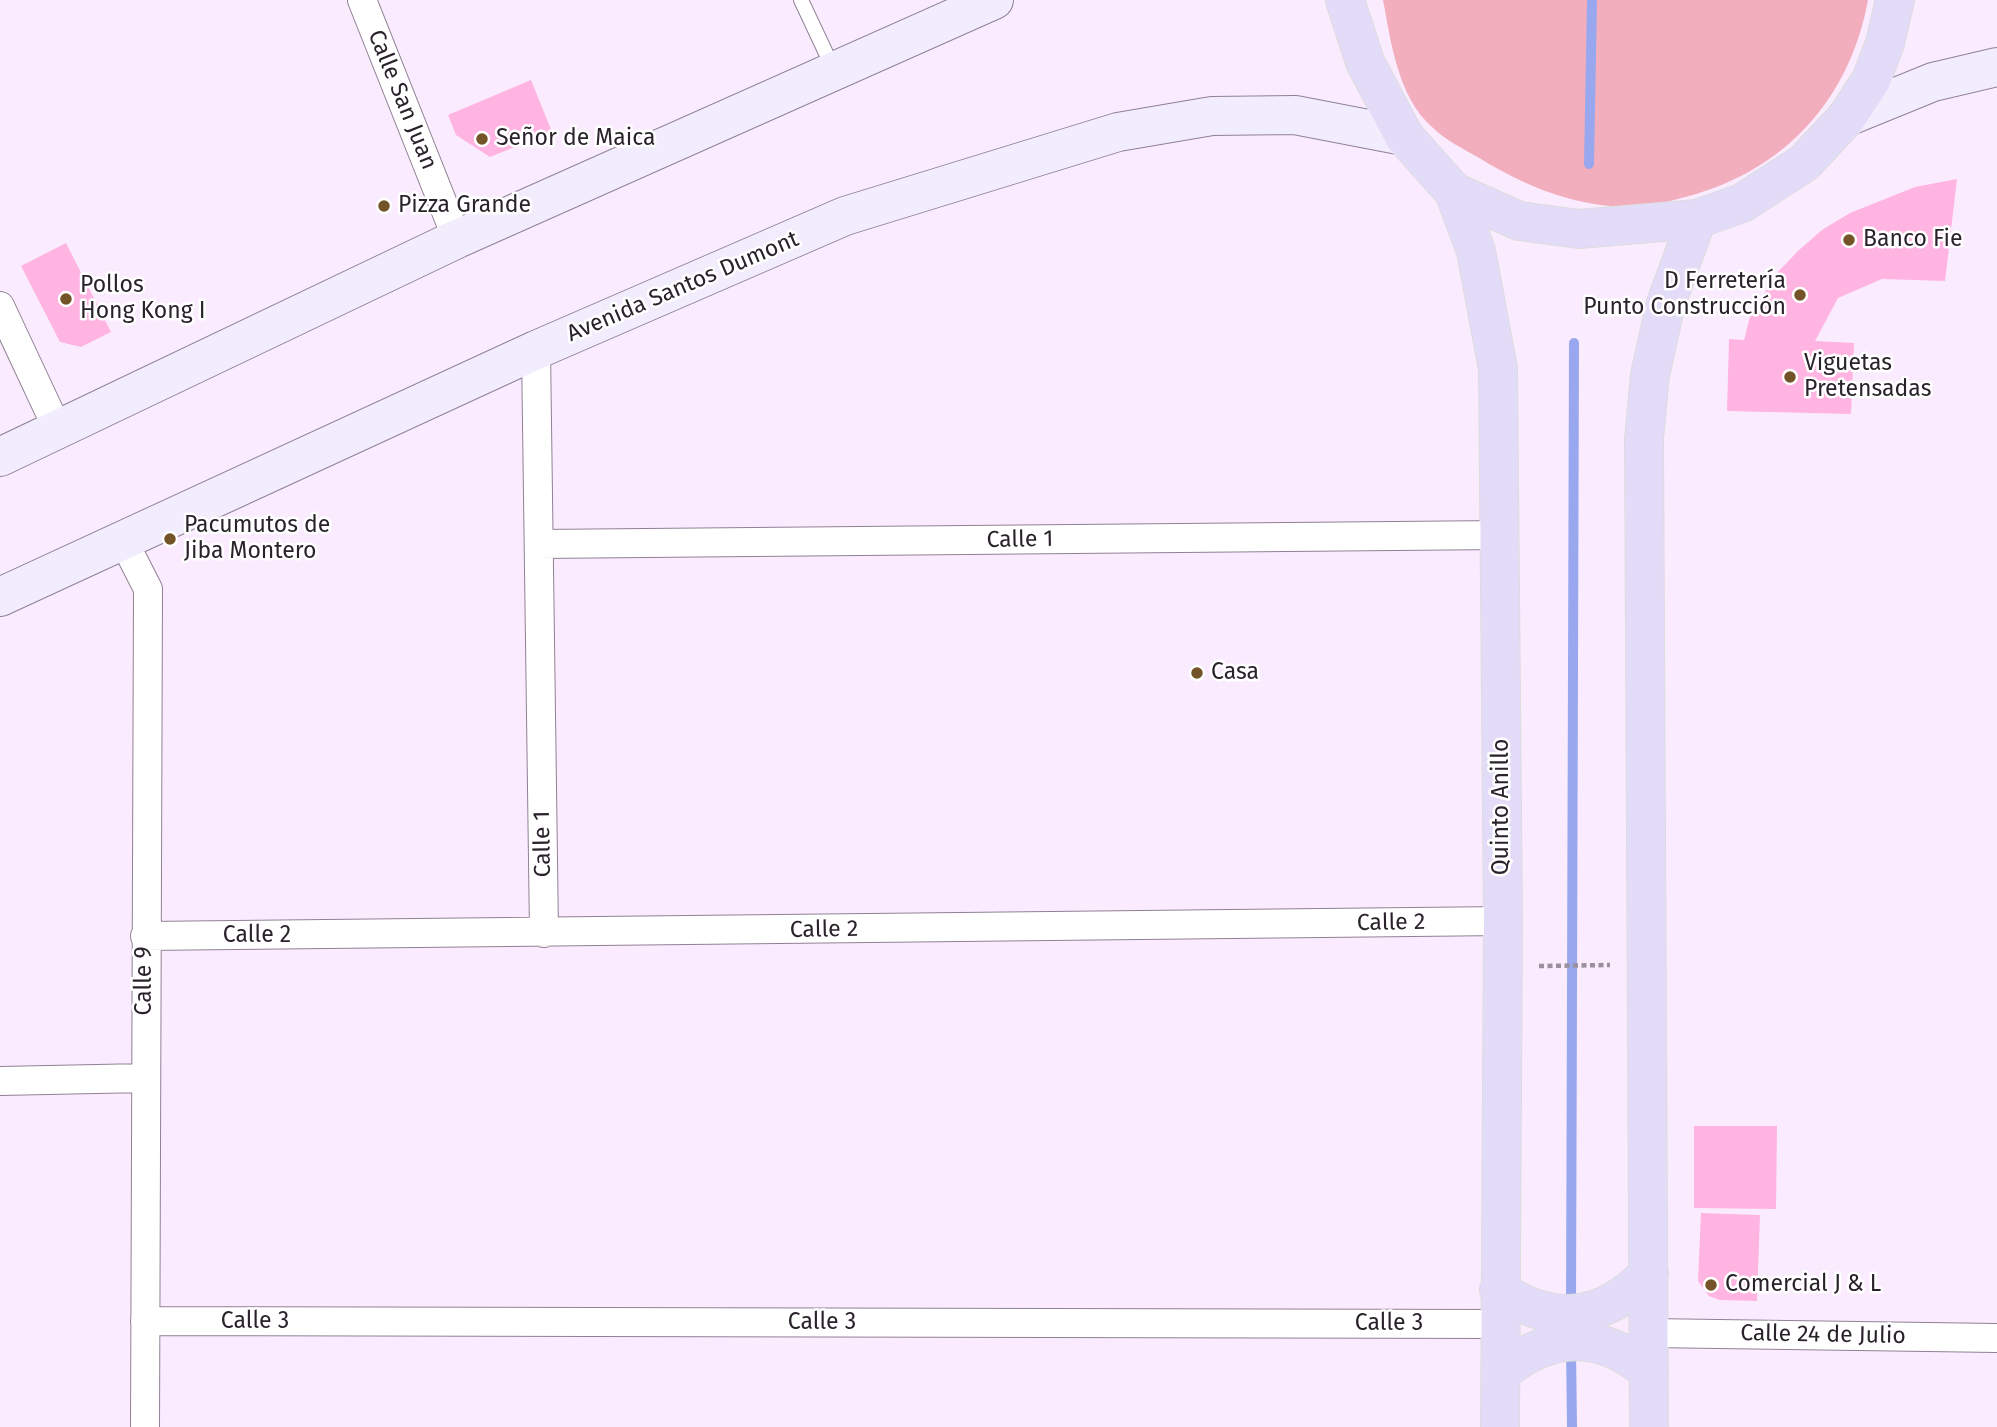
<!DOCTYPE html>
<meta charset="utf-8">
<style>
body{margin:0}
canvas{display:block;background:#faecfe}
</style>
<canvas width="1997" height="1427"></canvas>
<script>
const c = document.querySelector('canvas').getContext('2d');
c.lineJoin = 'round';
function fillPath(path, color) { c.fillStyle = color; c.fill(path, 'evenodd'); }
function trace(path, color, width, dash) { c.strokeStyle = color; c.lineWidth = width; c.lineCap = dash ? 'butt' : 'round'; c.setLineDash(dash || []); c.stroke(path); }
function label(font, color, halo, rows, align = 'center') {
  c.font = font + ' "Fira Sans",sans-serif'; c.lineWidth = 5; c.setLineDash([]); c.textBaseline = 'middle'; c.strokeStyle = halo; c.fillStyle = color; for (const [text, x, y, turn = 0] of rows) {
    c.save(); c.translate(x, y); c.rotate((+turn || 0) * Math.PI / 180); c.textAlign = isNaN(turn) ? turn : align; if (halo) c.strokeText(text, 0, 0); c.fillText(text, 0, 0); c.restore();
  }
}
fillPath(new Path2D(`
 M1383 0H1868C1850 99 1785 170 1689 196 1671 201 1650 206 1631 207 1577 207 1526 187 1481 159 1465 150 1445 140 1432 127 1398 97 1391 42 1383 0Z`), '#f2aebc');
trace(new Path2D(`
 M1589 164 1592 0
 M1571 1307 1574 343
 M1571 1347 1572 1427`), '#99a8ee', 10);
fillPath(new Path2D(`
 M531 80 552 132 490 157 456 135 448 115Z
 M1957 179 1945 281 1882 279 1838 298 1815 341 1854 343 1851 414 1727 411 1729 339 1744 340 1750 317 1777 273 1798 251 1822 230 1850 213 1915 187Z
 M66 243 111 332 81 347 60 342 21 266Z
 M1694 1126H1777L1776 1209 1694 1208Z
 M1701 1213 1760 1215 1757 1301 1720 1300 1709 1296 1698 1281Z`), '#ffb4e1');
const lane = new Path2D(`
 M801 0 833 68`);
const street = new Path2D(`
 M362 0 457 239
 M0 306 58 430
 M536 350 544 933
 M123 540 148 589 145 1427
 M539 544 1501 535
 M145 936 1503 921
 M0 1081 145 1078
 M145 1321 1499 1324
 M1649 1333 1997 1338`);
const secondary = new Path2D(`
 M1847 117 1933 82 1997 67
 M0 457 457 239 994 0
 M0 597 536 350 845 216 1118 132 1212 116 1295 115 1404 136`);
const primary = new Path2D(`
 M1345 0 1365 62 1404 136 1454 192 1519 221 1579 229 1697 219 1742 203 1804 163 1847 117 1871 80 1885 43 1895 0
 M1454 192 1476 251 1498 369 1503 921 1500 1427
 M1499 1290C1553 1327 1604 1321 1649 1273
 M1501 1373C1549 1332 1601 1330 1649 1372
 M1649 1427 1644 439 1650 375 1666 303 1697 219`);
trace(lane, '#908094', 16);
trace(street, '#908094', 30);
trace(secondary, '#908094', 40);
trace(primary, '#dddcdd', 40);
trace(new Path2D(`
 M1539 966 1610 965`), '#9b919e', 4.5, [5, 3.5]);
trace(lane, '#fff', 14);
trace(street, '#fff', 28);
trace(secondary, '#f1edfc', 38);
trace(primary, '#e3dcf9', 38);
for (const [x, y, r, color] of [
 [482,139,7,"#725428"],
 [384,206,7,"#725428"],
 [1849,240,7,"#725428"],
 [1800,295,7,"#725428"],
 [66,299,7,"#725428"],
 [1790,377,7,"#725428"],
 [170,539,7,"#725428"],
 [1197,673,7,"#725428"],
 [1711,1285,7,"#725428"]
]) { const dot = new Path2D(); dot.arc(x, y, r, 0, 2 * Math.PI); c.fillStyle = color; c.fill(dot); trace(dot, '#fff', 2.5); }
label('23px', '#29222a', '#fff', [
 ["Calle San Juan",402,100,68],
 ["Avenida Santos Dumont",683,287,-23],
 ["Calle 1",1020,540,-1],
 ["Quinto Anillo",1502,807,-90],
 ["Calle 1",543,844,-91],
 ["Calle 2",1391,923,-1],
 ["Calle 2",824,930,-1],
 ["Calle 2",257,936],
 ["Calle 9",145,981,-90],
 ["Calle 3",255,1322],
 ["Calle 3",822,1323],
 ["Calle 3",1389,1324],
 ["Calle 24 de Julio",1823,1335,1]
]);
label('23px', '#29222a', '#fff', [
 ["Señor de Maica",496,139],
 ["Pizza Grande",398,206],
 ["Banco Fie",1863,240],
 ["D Ferretería",1786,282,"right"],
 ["Punto Construcción",1786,308,"right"],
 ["Pollos",80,286],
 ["Hong Kong I",80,312],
 ["Viguetas",1804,364],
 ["Pretensadas",1804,390],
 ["Pacumutos de",184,526],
 ["Jiba Montero",184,552],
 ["Casa",1211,673],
 ["Comercial J & L",1725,1285]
], 'left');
</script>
